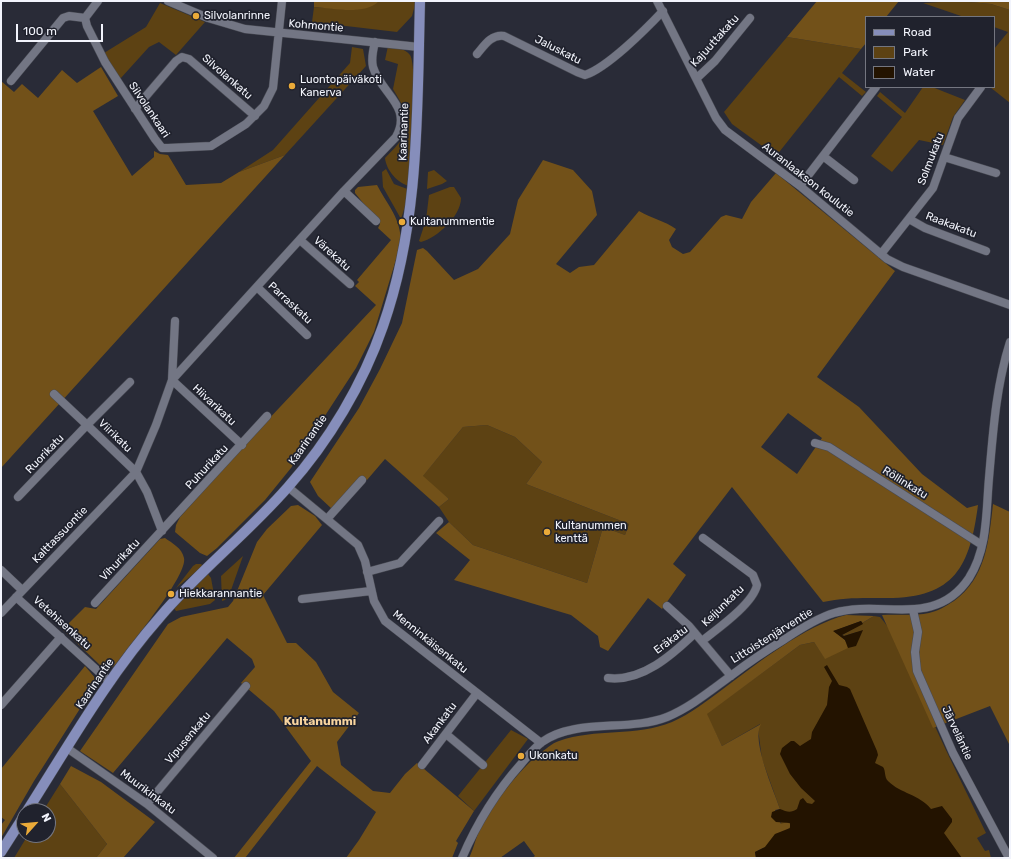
<!DOCTYPE html>
<meta charset="utf-8">
<style>
body{margin:0}
#map{position:relative;width:1011px;height:859px;overflow:hidden;background:#292b37;font-family:Rubik,sans-serif}
canvas{display:block}
.frame{position:absolute;inset:0;border:2px solid #f2f4fc;pointer-events:none}
.legend{position:absolute;left:865px;top:16px;width:130px;height:72px;box-sizing:border-box;background:#20222d;border:1px solid #747680;margin:0;padding:5px 7px;list-style:none;font-size:12px;color:#f2f4fc}
.legend li{display:flex;align-items:center;gap:8px;height:20px}
.legend b{width:20px;border:1px solid #747680}
.north{position:absolute;left:16px;top:803px;width:40px;height:40px;box-sizing:border-box;background:#20222d;border:1px solid #747680;border-radius:50%;rotate:63deg;font-size:11px;font-weight:700;line-height:16px;text-align:center;color:#f2f4fc}
.north::after{content:'';display:block;margin:auto;width:14px;height:18px;background:#eaaa39;clip-path:polygon(50% 0,100% 100%,50% 72%,0 100%)}
.scale{position:absolute;left:16px;top:24px;width:87px;height:18px;box-sizing:border-box;border:2px solid #f2f4fc;border-top:0;padding-left:5px;font-size:12px;line-height:14px;white-space:nowrap;color:#f2f4fc;-webkit-text-stroke:3px #20222d;paint-order:stroke}
</style>
<div id="map">
<canvas width="1011" height="859"></canvas>
<div class="frame"></div>
<ul class="legend">
<li><b style="height:5px;background:#868ebb"></b>Road</li>
<li><b style="height:11px;background:#5d4213"></b>Park</li>
<li><b style="height:11px;background:#231300"></b>Water</li>
</ul>
<div class="north">N</div>
<div class="scale">100 m</div>
</div>
<script>
const c = document.querySelector('canvas').getContext('2d');
c.lineJoin = 'round';
function fillPath(path, color) { c.fillStyle = color; c.fill(path, 'evenodd'); }
function trace(path, color, width, dash) { c.strokeStyle = color; c.lineWidth = width; c.lineCap = dash ? 'butt' : 'round'; c.setLineDash(dash || []); c.stroke(path); }
function label(font, color, halo, rows, align = 'center') {
  c.font = font + ' Rubik,sans-serif'; c.lineWidth = 3.5; c.setLineDash([]); c.textBaseline = 'middle'; c.strokeStyle = halo; c.fillStyle = color; for (const [text, x, y, turn = 0] of rows) {
    c.save(); c.translate(x, y); c.rotate((+turn || 0) * Math.PI / 180); c.textAlign = isNaN(turn) ? turn : align; if (halo) c.strokeText(text, 0, 0); c.fillText(text, 0, 0); c.restore();
  }
}
fillPath(new Path2D(`
 M379 1H416L412 16 397 32 312 22 314 7 354 10Z
 M958 1 991 4 1010 10V103L990 87H994V49L1008 32 994 27V17H964L923 3Z
 M160 3 205 22 176 55 159 42 149 47 120 79 104 53 146 27Z
 M787 37 861 49 842 73 866 92 862 96 839 77 776 156 732 124 724 112Z
 M388 46C395 48 405 48 410 55 418 67 411 166 410 186 398 184 386 170 385 158 414 129 414 124 393 89L398 64 385 60Z
 M352 47 363 49 366 66 285 155 239 172 273 150 350 63Z
 M923 87H932L965 100 953 117 943 145 919 140 892 172 871 156 902 117 877 96 880 92 905 113Z
 M386 169 394 184 410 190 401 219 383 187 382 172Z
 M434 170 447 181 442 184 427 189 428 172Z
 M450 187H454L461 198C461 216 437 238 421 242L419 241 426 220 429 195Z
 M487 425 515 437 542 462 526 484 629 524 625 535 603 527 587 583 473 545 449 522 439 507 449 499 422 477 463 427Z
 M243 556 230 593 225 600 222 601 221 576Z
 M196 564H201L203 566 176 588 193 566Z
 M208 574 211 578 215 600 210 604 176 611 174 608Z
 M874 616 880 617C905 646 917 686 932 720 949 758 968 795 986 833L977 838 985 851 989 850 991 858H756L781 824 780 809 762 759 758 729 760 724 722 746 706 714 800 645 814 642 825 658 857 632 844 636 842 635Z
 M511 730 528 739 474 811 458 796Z
 M60 784 107 844 96 858H14L28 835H48V811H43Z`), '#5d4213');
fillPath(new Path2D(`
 M314 1H379C364 16 333 8 314 7Z
 M817 1H899L886 17H866V43L861 49 787 37Z
 M958 1H1010V10L991 4Z
 M101 67 118 96 93 111 132 176 154 157V151L160 154 168 155 186 185 221 183 239 172 285 155 1 468V81L14 92 22 84 38 98 62 70 77 83Z
 M543 160 573 170 592 191 597 215 556 264 570 273 579 267 594 265 639 211C651 218 665 221 676 229L669 240 672 247 683 254 690 252 721 217 726 215 742 219 751 202 776 173 895 271 817 377 859 407 922 474 967 508 978 505C970 566 955 598 887 598 865 598 845 597 823 602L732 487 673 564 686 575 662 609 648 598 608 651 600 647 598 636 571 615 454 580 470 560 436 533 449 522 473 545 587 583 603 527 625 535 629 524 526 484 542 462 515 437 487 425 463 427 423 476 449 499 439 507 385 459 367 480 361 476 332 509 318 496 310 482 359 408 380 369 402 323 417 250 423 248 427 251 454 280 478 269 510 234 518 200ZM788 413 822 438 797 474 761 447Z
 M377 185C388 206 401 218 401 243L374 332 356 368 291 468 265 500 217 548 207 556 200 553 175 532 176 525 180 517 248 441 376 305 355 286 359 282 357 280 391 240 378 228 380 224 355 193V190L358 187Z
 M993 504 1010 512V746L990 706 933 728 882 615C898 614 914 616 929 613 938 611 946 606 954 601 986 578 989 540 993 504Z
 M298 505 315 516 322 525 263 595 287 643H296L316 662 333 692 359 713 337 742 341 765 373 791 390 793 405 774 417 763 474 811 456 841 458 843 452 858H346L359 840 376 812 317 766 245 858H234L311 761 274 711 241 683 255 667 252 659 227 638 113 773 80 751 168 624 181 617 228 607 233 601 257 542 267 529 291 506Z
 M165 538C172 543 182 548 184 558 188 574 135 639 123 655 117 663 113 671 102 667L60 627H65L85 607 96 609 160 539Z
 M846 615 874 616 862 623 861 621 834 631 845 640 848 648 825 659 814 642 800 645 707 714 722 746 761 724C751 740 774 791 780 809L775 810 781 824 787 822 791 825 787 831 775 834 765 847 755 852 756 858H532L535 856 524 841 500 858H469C474 848 476 836 481 827 492 805 520 769 539 754 545 750 552 743 559 741 595 728 636 737 672 722 690 714 707 701 723 689 758 663 804 626 846 615Z
 M85 666 96 679 95 685 34 781 1 838V825L5 820 1 817V769Z
 M71 766 101 782 155 822 123 858H96L107 844 60 784Z`), '#725119');
fillPath(new Path2D(`
 M861 621 863 624 842 635 844 636 863 630 856 646 848 648 845 640 833 631Z
 M827 665 839 685 847 687 850 689 877 751 878 755 875 763 883 767C886 771 884 777 888 781 901 794 919 794 931 809L942 806 952 819V822L944 833 962 858H756L755 852 765 847 775 834 790 828V823L776 822 771 817 772 812 780 809C787 812 791 813 797 809L800 800 803 798 807 803 812 804 815 801 801 788 790 774 780 754 782 748 791 741H794L800 746 811 739 812 732 827 705 829 687 832 681 824 667Z`), '#231300');
const minor = new Path2D(`
 M98 1 85 18 87 26 105 62 155 139 162 148H168L211 146 246 124 264 106 273 88 282 1
 M168 1 208 18 245 29 419 47
 M657 1 716 118 725 130 800 186 887 259 903 267 1010 305
 M477 54C484 46 491 34 504 36L577 72 585 75C607 68 646 29 663 11
 M697 78 715 61 750 18
 M11 81 63 18 69 16 85 18
 M135 109 176 61 182 57 189 59 255 116
 M823 156 854 180
 M944 157 996 173
 M800 186 876 87
 M344 191 376 221
 M909 219 925 228 986 251
 M300 240 350 284
 M881 254 933 188 958 118 981 87
 M257 287 307 335
 M175 321 172 380 242 445
 M130 382 87 425 136 472 147 492 162 531
 M815 443 829 447 982 545
 M288 487 358 545 365 561 374 601 385 621 541 743
 M18 497 87 425 54 394
 M327 519 362 480
 M1 570 22 590
 M367 572 400 563 439 521
 M16 597 110 682
 M302 599 371 591
 M95 603 267 416
 M667 606 689 626 731 676
 M913 610 918 632 915 652 917 671 953 753 1009 858
 M1 613 136 472 156 425 172 380 344 191 396 137C413 106 381 94 373 67 371 59 373 50 375 42
 M702 641C717 629 753 604 757 585L753 575 703 538
 M608 678C642 682 672 655 695 633
 M1 705 61 637
 M446 734 483 765
 M67 748 147 804 213 858
 M422 765 477 693
 M147 804 246 686
 M462 858C477 823 496 792 521 764 527 757 534 748 542 742 575 718 629 732 667 717 691 707 711 690 732 675 749 662 767 650 785 639 800 629 817 618 834 613 882 599 935 629 969 578 988 548 986 511 989 478 993 432 996 386 1010 342`);
const major = new Path2D(`
 M27 811C69 745 108 676 160 617 199 571 248 533 288 487 329 441 363 384 383 326 420 221 417 111 420 1
 M1 852 24 816`);
trace(minor, '#484a53', 9);
trace(major, '#484a53', 11);
trace(minor, '#737684', 8);
trace(major, '#868ebb', 10);
for (const [x, y, r, color] of [
 [196,16,4,"#eaaa39"],
 [292,86,4,"#eaaa39"],
 [402,222,4,"#eaaa39"],
 [547,532,4,"#eaaa39"],
 [171,594,4,"#eaaa39"],
 [521,756,4,"#eaaa39"]
]) { const dot = new Path2D(); dot.arc(x, y, r, 0, 2 * Math.PI); c.fillStyle = color; c.fill(dot); trace(dot, '#20222d', 1.5); }
label('11px', '#f2f4fc', '#20222d', [
 ["Silvolanrinne",204,16],
 ["Luontopäiväkoti",300,80],
 ["Kanerva",300,93],
 ["Kultanummentie",410,222],
 ["Kultanummen",555,526],
 ["kenttä",555,539],
 ["Hiekkarannantie",179,594],
 ["Ukonkatu",529,756]
], 'left');
label('11px', '#f2f4fc', '#20222d', [
 ["Kohmontie",316,26,5],
 ["Kajuuttakatu",715,41,-48],
 ["Jaluskatu",558,50,27],
 ["Silvolankatu",227,77,41],
 ["Silvolankaari",149,110,56],
 ["Kaarinantie",404,132,-88],
 ["Solmukatu",931,159,-69],
 ["Auranlaakson koulutie",808,180,38],
 ["Raakakatu",951,225,21],
 ["Värekatu",332,254,42],
 ["Parraskatu",290,303,43],
 ["Hiivarikatu",214,405,43],
 ["Viirikatu",115,436,44],
 ["Kaarinantie",308,440,-55],
 ["Ruorikatu",45,454,-46],
 ["Puhurikatu",207,467,-47],
 ["Röllinkatu",905,483,32],
 ["Kalttassuontie",60,535,-46],
 ["Vihurikatu",120,560,-47],
 ["Keijunkatu",723,606,-44],
 ["Vetehisenkatu",62,623,42],
 ["Littoistenjärventie",772,636,-32],
 ["Eräkatu",671,640,-37],
 ["Menninkäisenkatu",430,642,39],
 ["Kaarinantie",95,684,-56],
 ["Akankatu",440,723,-53],
 ["Järveläntie",957,733,65],
 ["Vipusenkatu",188,738,-50],
 ["Muurikinkatu",148,792,37]
]);
label('bold 12px', '#f9d59f', '#20222d', [
 ["Kultanummi",320,722]
]);
</script>
